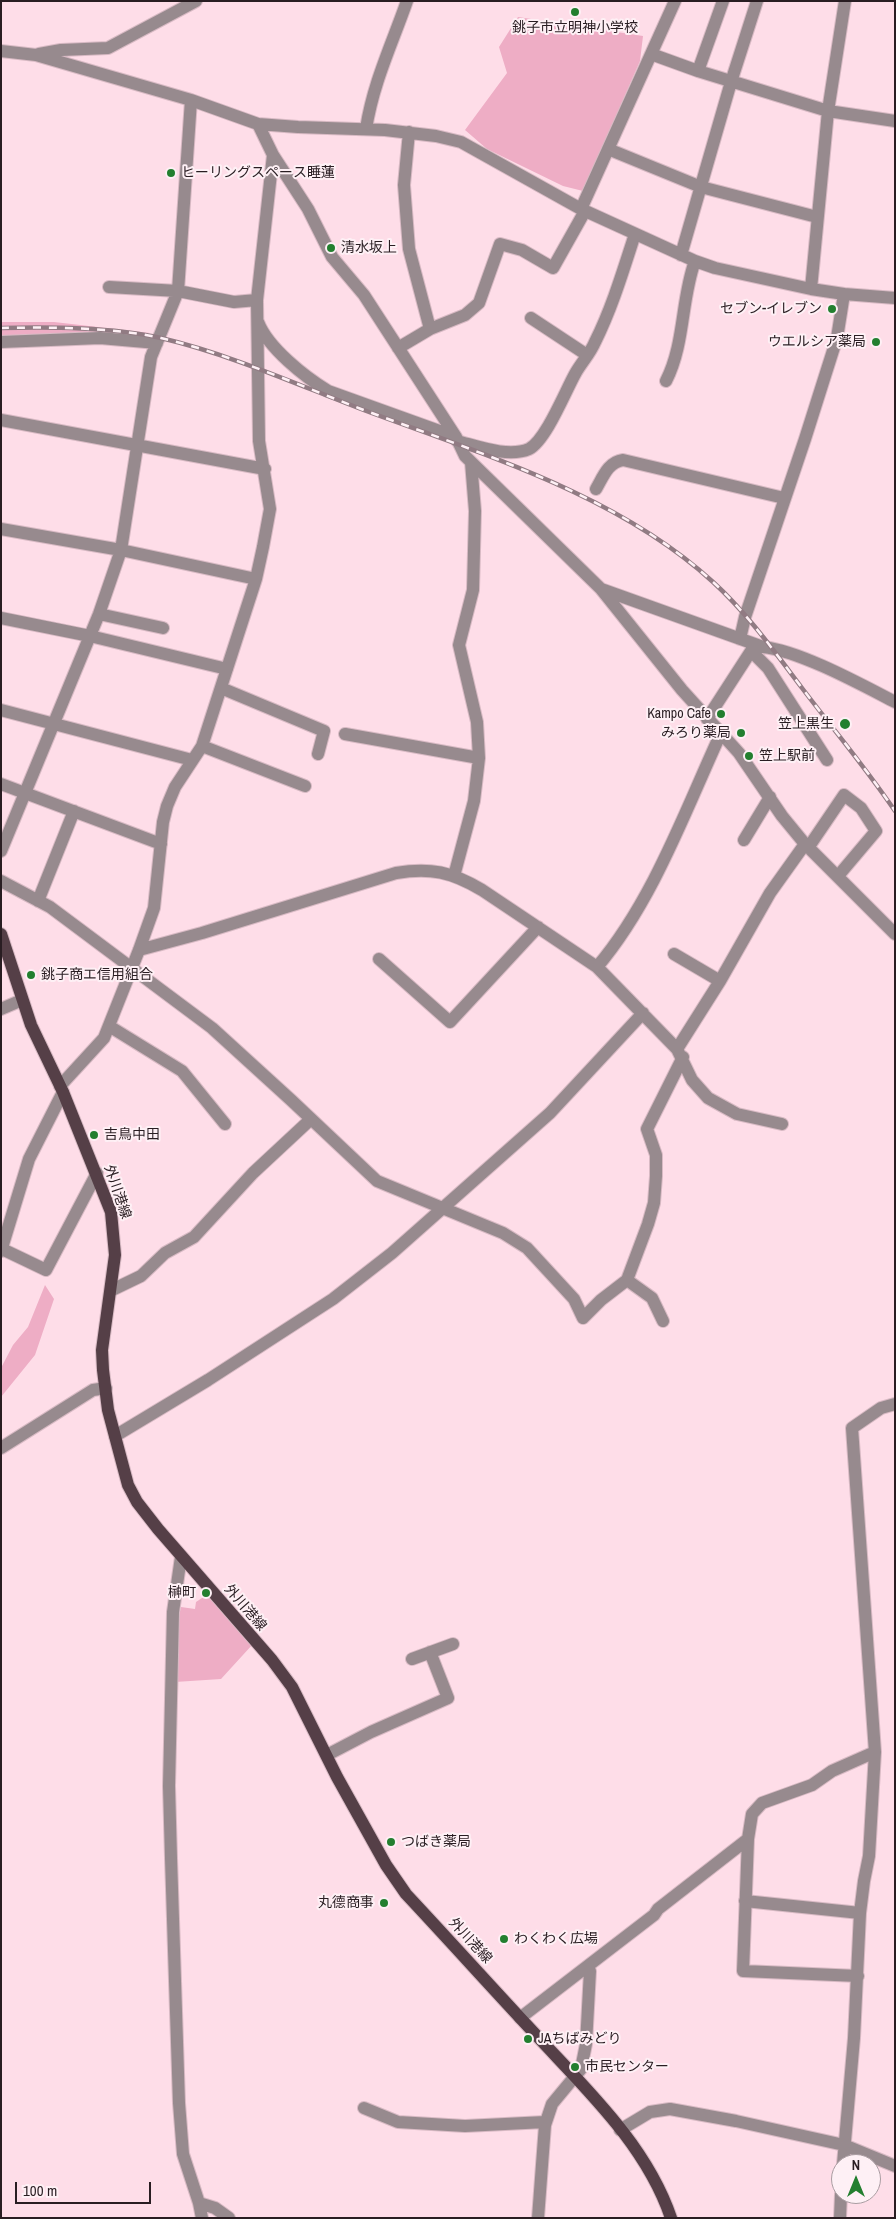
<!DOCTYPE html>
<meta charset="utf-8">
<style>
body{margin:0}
#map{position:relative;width:896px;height:2219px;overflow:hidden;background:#fedde8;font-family:"Archivo Narrow",sans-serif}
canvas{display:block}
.frame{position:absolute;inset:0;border:2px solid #291d22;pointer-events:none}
.north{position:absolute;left:831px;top:2154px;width:50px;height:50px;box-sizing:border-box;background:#fef0f5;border:1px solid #a99ca1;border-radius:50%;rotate:0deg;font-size:14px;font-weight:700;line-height:20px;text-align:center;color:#291d22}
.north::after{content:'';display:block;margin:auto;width:18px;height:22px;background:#237f2f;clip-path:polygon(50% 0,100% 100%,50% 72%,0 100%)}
.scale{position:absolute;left:15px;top:2182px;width:136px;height:22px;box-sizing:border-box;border:2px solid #291d22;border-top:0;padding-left:6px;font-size:15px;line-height:18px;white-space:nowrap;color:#291d22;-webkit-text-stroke:4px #fef0f5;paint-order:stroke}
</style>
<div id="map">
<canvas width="896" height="2219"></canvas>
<div class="frame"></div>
<div class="north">N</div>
<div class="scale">100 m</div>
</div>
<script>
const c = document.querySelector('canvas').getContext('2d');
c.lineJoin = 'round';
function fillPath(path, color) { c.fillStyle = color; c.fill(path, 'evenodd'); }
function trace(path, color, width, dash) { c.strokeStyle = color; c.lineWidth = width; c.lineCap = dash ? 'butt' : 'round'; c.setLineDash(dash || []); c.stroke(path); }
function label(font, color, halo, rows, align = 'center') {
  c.font = font + ' "Archivo Narrow","Noto Sans JP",sans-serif'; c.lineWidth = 4; c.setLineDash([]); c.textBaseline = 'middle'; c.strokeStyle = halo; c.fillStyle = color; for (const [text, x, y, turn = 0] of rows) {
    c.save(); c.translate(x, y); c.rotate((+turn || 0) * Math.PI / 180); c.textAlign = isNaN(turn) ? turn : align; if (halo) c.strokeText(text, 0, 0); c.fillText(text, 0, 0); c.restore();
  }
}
fillPath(new Path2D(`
 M518 17 643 36 640 61 583 191 563 186 487 149 465 130 507 73 499 47Z
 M1 322H54L150 333 1 340Z
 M45 1285 54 1299 35 1355 1 1397V1368L13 1345 28 1327Z
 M208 1594 253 1644 221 1679 175 1682 178 1621 181 1607 195 1609 196 1602Z`), '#eeadc5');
const minor = new Path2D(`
 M1 51 36 55 191 100 258 124 298 127 385 130 436 136 461 142 581 209 695 261 715 268 811 289 844 294 895 298
 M39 54 61 50 108 48 196 1
 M651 54 698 71 828 111 895 121
 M698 71 723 1
 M258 124 273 155 308 209 332 257 364 295 456 437 465 456 601 589 682 690 739 753 782 816 805 844 895 934
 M366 129C373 83 392 44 407 1
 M608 149 701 187 817 217
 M581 209 675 1
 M681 255 731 82 757 1
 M109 287 178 291 234 302 257 300
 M811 289 828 111 845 1
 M531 318 587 355
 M258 322C268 348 305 377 328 391L456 437
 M430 329 465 315 479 303 500 244 522 250 553 268 585 211
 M1 342 100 338 157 343
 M398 348 430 329 409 249 404 185 409 132
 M666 381C685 344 681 299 695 261
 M1 420 265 469
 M457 441C477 446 508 458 529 449 546 440 565 392 575 374 581 363 590 354 595 342 612 308 623 271 635 234
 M596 489C603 477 608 462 623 460L784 498
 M1 529 121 550 256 579
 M601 589 763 647C800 651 860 684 895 702
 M99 614 163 628
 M1 618 90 636 227 669
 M740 639 745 617 805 439 837 338 844 294
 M751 651 768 668 827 760
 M221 688 324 731 318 754
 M1 710 192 760
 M707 719 751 651 754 644
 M345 734 479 758
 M202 746 305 786
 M1 784 161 844
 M744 840 770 797
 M808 848 844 795 861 808 876 831 838 876
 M1 851 99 614 121 550 151 357 178 291 191 100
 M454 876 474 801 479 758 477 722 459 645 473 590 475 511 471 462
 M1 881 50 907 212 1028 291 1100 377 1181 503 1233 527 1248 574 1299 583 1318 601 1300 627 1280 648 1224 654 1203 656 1176V1155L647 1129 683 1057
 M38 901 74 811
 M139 950 202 933 396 873C430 867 452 872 482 890L597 967 677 1049 692 1080 708 1098 737 1114 782 1124
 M674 954 720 981
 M379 959 450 1022 538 927
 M597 967C653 901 685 811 721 733
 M1 1009 22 1000
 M109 1026 182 1071 225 1124
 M677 1049 720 981 770 893 805 844
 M60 1086 104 1038 139 950 154 908 163 822 167 806 175 787 202 746 256 579 263 547 270 509 259 441 257 300 273 155
 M2 1249 46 1270 97 1173
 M1 1251 29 1159 63 1092
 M627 1280 652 1298 663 1321
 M112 1290 141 1276 165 1253 194 1237 253 1173 311 1119
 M115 1436 208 1380 333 1299 392 1253 550 1113 643 1013
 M1 1448 93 1390 106 1388
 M181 1557 173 1612 169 1786 171 1858 179 2103 183 2154 199 2203 202 2218
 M412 1659 453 1644
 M327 1755 371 1732 448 1698 430 1652
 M745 1901 860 1913
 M858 1976 743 1971 748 1839 752 1814 762 1803 812 1785 832 1771 875 1752
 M520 2018 654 1915 658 1909 748 1839
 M364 2108 398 2122 465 2126 545 2122
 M620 2130 650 2112 670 2109 736 2121 844 2145 895 2166
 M843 2164 854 2038 860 1913 864 1881 869 1856 875 1752 852 1428 881 1408 895 1404
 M199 2203 215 2208 229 2218
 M538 2218 545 2125 552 2104 581 2069 586 2044 590 1971 587 1968
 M840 2218 841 2194`);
const major = new Path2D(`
 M1 934 31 1025 63 1092 111 1212 115 1255 102 1350 103 1370 108 1410 128 1485 137 1502 158 1529 272 1660 292 1687 337 1777 386 1865 406 1894C450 1941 493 1989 537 2036 587 2090 647 2146 671 2218`);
trace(minor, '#d8bac4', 14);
trace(major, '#d8bac4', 14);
trace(minor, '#978a8e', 12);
trace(major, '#553f47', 12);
const rail = new Path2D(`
 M1 328C51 327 112 327 161 338 229 354 296 384 361 409 481 454 617 494 713 582 747 613 774 651 802 688 833 729 866 768 895 811`);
trace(rail, '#917b83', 4.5);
trace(rail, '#fef0f5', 2.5, [8]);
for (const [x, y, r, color] of [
 [575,12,5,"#237f2f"],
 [171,173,5,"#237f2f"],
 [331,248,5,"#237f2f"],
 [832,309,5,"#237f2f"],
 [876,342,5,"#237f2f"],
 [721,714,5,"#237f2f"],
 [845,724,6,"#237f2f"],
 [741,733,5,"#237f2f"],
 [749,756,5,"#237f2f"],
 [31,975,5,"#237f2f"],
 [94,1135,5,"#237f2f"],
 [206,1593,5,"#237f2f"],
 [391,1842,5,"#237f2f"],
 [384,1903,5,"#237f2f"],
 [504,1939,5,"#237f2f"],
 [528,2039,5,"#237f2f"],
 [575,2067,5,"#237f2f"]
]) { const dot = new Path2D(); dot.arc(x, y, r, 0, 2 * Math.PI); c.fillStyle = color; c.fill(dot); trace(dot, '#fef0f5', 2); }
label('14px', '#291d22', '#fef0f5', [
 ["銚子市立明神小学校",575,28,"center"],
 ["ヒーリングスペース睡蓮",181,173],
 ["清水坂上",341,248],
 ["セブン-イレブン",822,309,"right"],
 ["ウエルシア薬局",866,342,"right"],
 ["Kampo Cafe",711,714,"right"],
 ["笠上黒生",834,724,"right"],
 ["みろり薬局",731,733,"right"],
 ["笠上駅前",759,756],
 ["銚子商エ信用組合",41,975],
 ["吉鳥中田",104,1135],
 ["榊町",196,1593,"right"],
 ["つばき薬局",401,1842],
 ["丸德商事",374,1903,"right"],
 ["わくわく広場",514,1939],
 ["JAちばみどり",538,2039],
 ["市民センター",585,2067]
], 'left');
label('14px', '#291d22', '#fef0f5', [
 ["外川港線",117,1192,71],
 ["外川港線",245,1608,49],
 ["外川港線",470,1941,47]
]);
</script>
